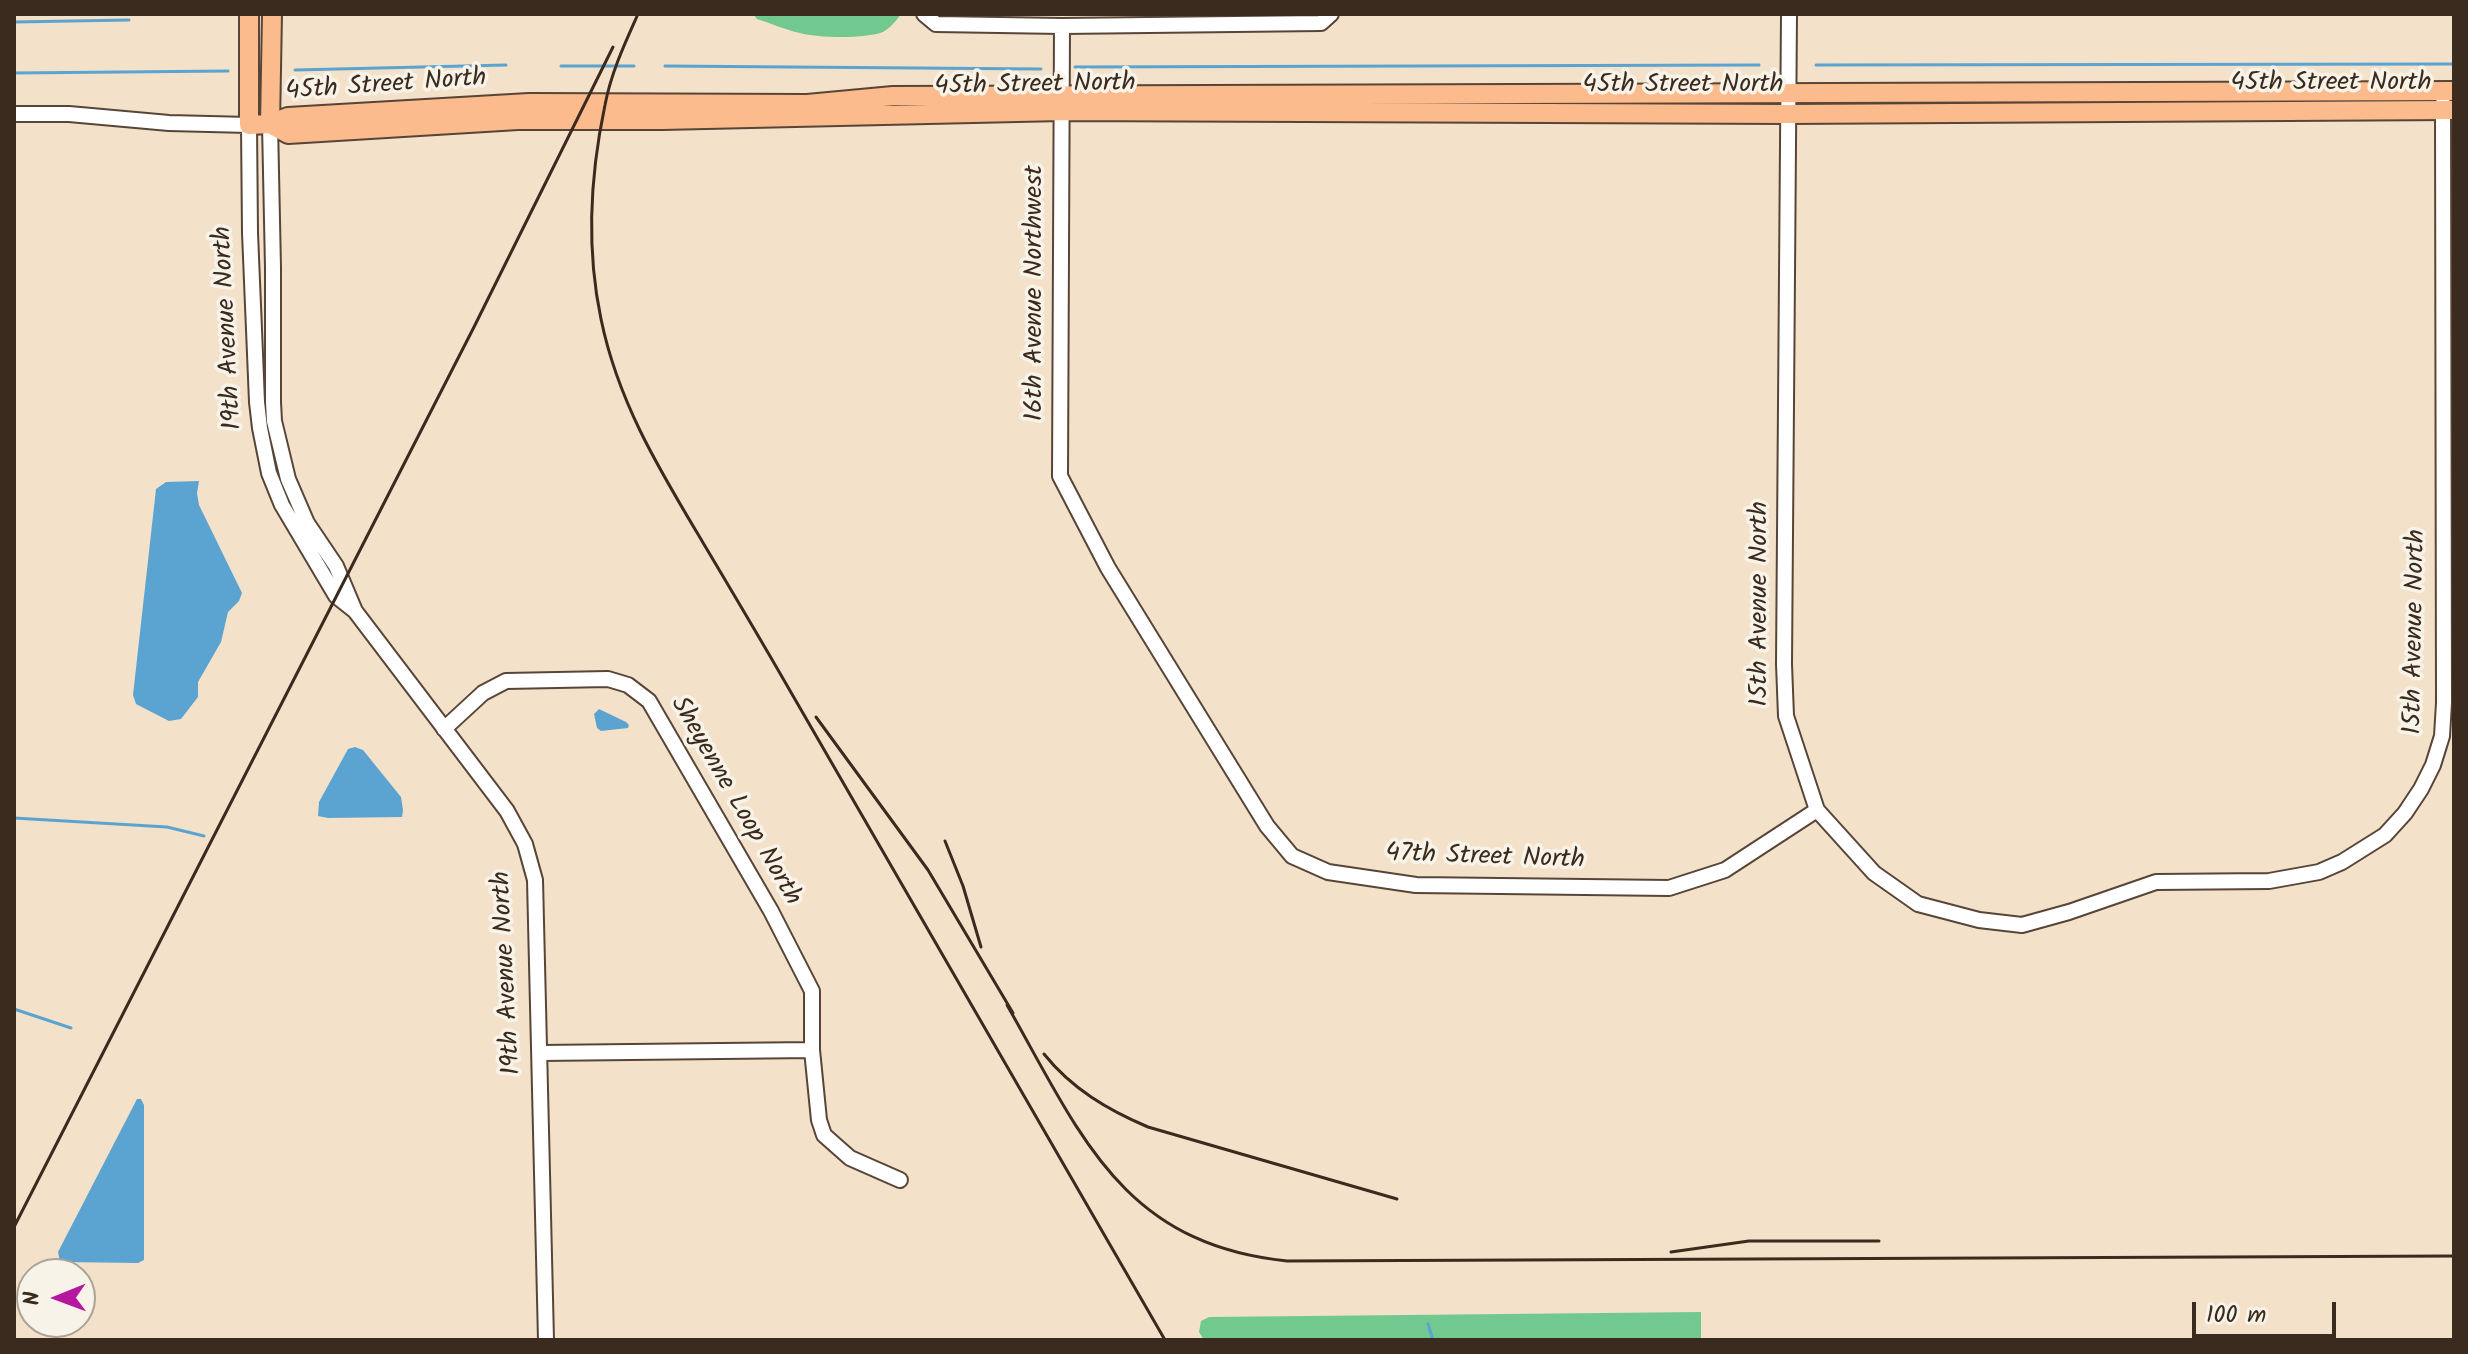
<!DOCTYPE html>
<style>
body{margin:0}
#map{position:relative;width:2468px;height:1354px;overflow:hidden;background:#f4e1c9;font-family:Kalam,sans-serif}
canvas{display:block}
.frame{position:absolute;inset:0;border:16px solid #3b2a1e;pointer-events:none}
.north{position:absolute;left:16px;top:1258px;width:80px;height:80px;box-sizing:border-box;background:#f7f3e8;border:2px solid #aca397;border-radius:50%;rotate:269deg;font-size:22px;font-weight:700;line-height:32px;text-align:center;color:#3b2a1e}
.north::after{content:'';display:block;margin:auto;width:28px;height:36px;background:#b5179e;clip-path:polygon(50% 0,100% 100%,50% 72%,0 100%)}
.scale{position:absolute;left:2192px;top:1302px;width:144px;height:36px;box-sizing:border-box;border:4px solid #3b2a1e;border-top:0;padding-left:10px;font-size:24px;line-height:28px;white-space:nowrap;color:#3b2a1e;-webkit-text-stroke:6px #f7f3e8;paint-order:stroke}
</style>
<div id="map">
<canvas width="2468" height="1354"></canvas>
<div class="frame"></div>
<div class="north">N</div>
<div class="scale">100 m</div>
</div>
<script>
const c = document.querySelector('canvas').getContext('2d');
c.lineJoin = 'round';
function fillPath(path, color) { c.fillStyle = color; c.fill(path, 'evenodd'); }
function trace(path, color, width, dash) { c.strokeStyle = color; c.lineWidth = width; c.lineCap = dash ? 'butt' : 'round'; c.setLineDash(dash || []); c.stroke(path); }
function label(font, color, halo, rows, align = 'center') {
  c.font = font + ' Kalam,sans-serif'; c.lineWidth = 7; c.setLineDash([]); c.textBaseline = 'middle'; c.strokeStyle = halo; c.fillStyle = color; for (const [text, x, y, turn = 0] of rows) {
    c.save(); c.translate(x, y); c.rotate((+turn || 0) * Math.PI / 180); c.textAlign = isNaN(turn) ? turn : align; if (halo) c.strokeText(text, 0, 0); c.fillText(text, 0, 0); c.restore();
  }
}
fillPath(new Path2D(`
 M753 14 869 16 901 14C896 21 890 28 883 32 865 39 818 38 800 33 785 30 771 23 757 19Z
 M1701 1312V1340H1204L1199 1332 1201 1321 1209 1317Z`), '#71c98f');
fillPath(new Path2D(`
 M199 481 197 493 199 505 242 593 239 601 228 612 221 642 198 682V697L181 719 169 721 136 704 133 695 156 489 166 482Z
 M599 709 626 722 629 725 628 728 601 731 597 728 594 714Z
 M355 747 363 750 401 797 403 810 402 817 328 818 318 816 319 802 348 749Z
 M137 1099H141L144 1105V1260L138 1263 60 1262 58 1252Z`), '#5ba4d2');
trace(new Path2D(`
 M14 22 129 20
 M1816 65 2454 64
 M561 66H634
 M665 66 1041 69
 M1075 67 1759 65
 M295 70 506 65
 M14 73 228 71
 M14 818 167 827 204 836
 M14 1009 71 1028
 M1428 1324 1433 1340`), '#5ba4d2', 3);
const minor = new Path2D(`
 M924 14 936 24 1062 26 1321 23 1331 14
 M1789 14 1784 664 1786 716 1817 810 1874 873 1918 904 1979 920 2022 925 2069 912 2156 882 2269 881 2319 872 2342 862 2385 835 2405 813 2421 789 2433 765 2442 736 2444 703 2443 103
 M1062 26 1060 476 1108 568 1267 826 1292 856 1328 872 1416 885 1669 888 1725 870 1817 810
 M14 114H69L169 123 249 125 250 233 257 402 260 428 269 473 282 505 336 596 355 611
 M270 124 273 268V402L274 421 288 479 307 523 336 566 355 611 507 811 525 844 535 880 546 1340
 M444 729 483 693 506 681 608 679 628 685 649 701 771 911 812 991V1050L819 1120 824 1135 850 1158 900 1180
 M540 1053 812 1050`);
const major = new Path2D(`
 M249 14V125L270 124 288 117 529 103 807 104 893 96 2454 91
 M270 124 288 134 518 120H662L1062 111 1788 114 2454 110
 M270 124 272 14`);
trace(minor, '#574538', 18);
trace(major, '#574538', 22);
trace(minor, '#fff', 14);
trace(major, '#fbbb8c', 18);
trace(new Path2D(`
 M638 14C625 43 611 73 605 105 590 176 586 248 601 319 618 402 659 469 702 541 730 588 758 635 785 682 912 902 1039 1121 1165 1340
 M816 717 928 870 1013 1013
 M945 841 963 886 981 947
 M1007 1005C1080 1133 1121 1244 1287 1261L2454 1256
 M1044 1054C1072 1089 1108 1110 1148 1127L1397 1199
 M14 1227 474 327 613 47
 M1671 1252 1749 1241H1879`), '#3b2a1e', 3);
label('26px', '#3b2a1e', '#f7f3e8', [
 ["45th Street North",2331,85],
 ["45th Street North",386,87,-4],
 ["45th Street North",1035,87,-1],
 ["45th Street North",1683,87],
 ["16th Avenue Northwest",1037,293,-90],
 ["19th Avenue North",230,328,-93],
 ["15th Avenue North",1762,604,-90],
 ["15th Avenue North",2417,632,-89],
 ["Sheyenne Loop North",734,802,60],
 ["47th Street North",1485,859,2],
 ["19th Avenue North",509,973,-93]
]);
</script>
